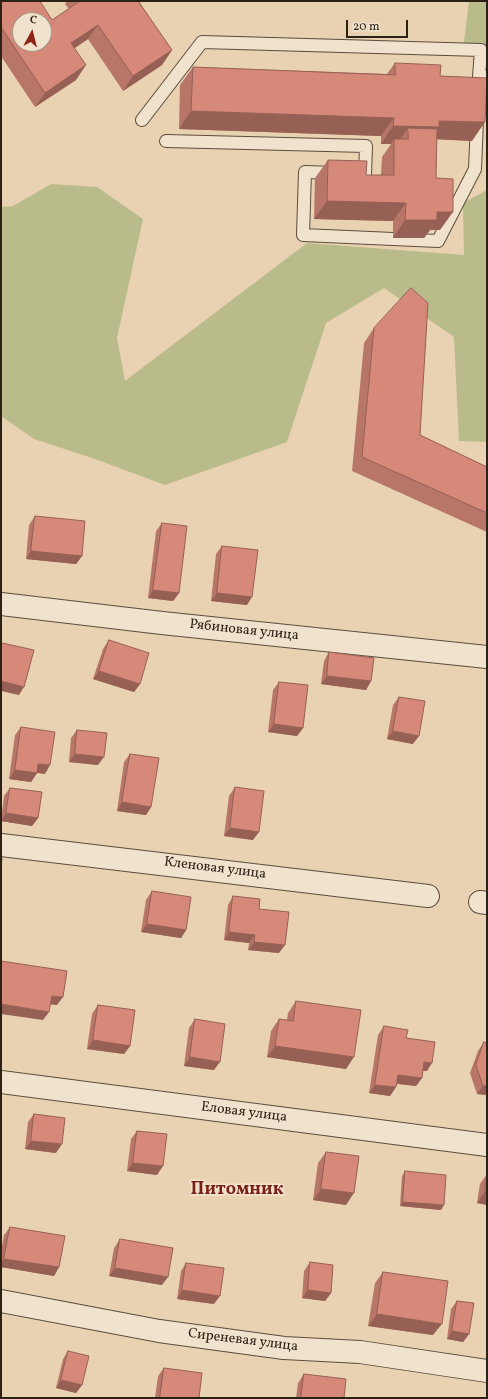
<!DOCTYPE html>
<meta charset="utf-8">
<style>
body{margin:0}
#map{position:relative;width:488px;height:1399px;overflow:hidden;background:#e8d2b2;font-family:Vollkorn,serif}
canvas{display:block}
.frame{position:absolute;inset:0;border:2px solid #2b2114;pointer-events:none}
.north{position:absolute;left:12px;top:12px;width:40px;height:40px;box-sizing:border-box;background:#f0e2cd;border:1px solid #a19583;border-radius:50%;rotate:7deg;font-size:11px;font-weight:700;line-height:16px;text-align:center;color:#2b2114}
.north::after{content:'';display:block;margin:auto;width:14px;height:18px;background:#8f2418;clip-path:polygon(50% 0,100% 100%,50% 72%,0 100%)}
.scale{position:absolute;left:346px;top:20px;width:62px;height:18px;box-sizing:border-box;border:2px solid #2b2114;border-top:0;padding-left:5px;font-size:12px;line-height:14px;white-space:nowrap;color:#2b2114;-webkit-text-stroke:3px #f0e2cd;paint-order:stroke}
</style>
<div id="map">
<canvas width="488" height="1399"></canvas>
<div class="frame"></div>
<div class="north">С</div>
<div class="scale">20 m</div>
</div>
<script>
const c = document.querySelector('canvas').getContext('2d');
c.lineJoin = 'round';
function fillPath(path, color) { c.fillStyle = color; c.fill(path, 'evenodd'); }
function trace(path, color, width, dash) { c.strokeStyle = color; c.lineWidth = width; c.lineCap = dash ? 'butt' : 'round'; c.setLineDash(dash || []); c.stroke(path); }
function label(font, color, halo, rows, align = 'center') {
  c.font = font + ' Vollkorn,serif'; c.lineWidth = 3.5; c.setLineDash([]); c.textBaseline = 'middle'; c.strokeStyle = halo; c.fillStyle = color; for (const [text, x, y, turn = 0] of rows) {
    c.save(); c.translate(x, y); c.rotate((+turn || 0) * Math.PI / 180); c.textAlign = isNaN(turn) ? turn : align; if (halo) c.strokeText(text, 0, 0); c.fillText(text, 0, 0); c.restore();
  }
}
fillPath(new Path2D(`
 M469 1H487V56L463 50Z
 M51 184 97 187 143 219 117 338 125 381 307 243 464 255 463 203 487 190V442L459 441 454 337 384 288 326 323 287 442 165 485 95 459 34 439 1 416V207L13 206Z`), '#b9bb8a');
const lane = new Path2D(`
 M478 93 479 77H487
 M142 120 202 42 481 50 479 77
 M166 141 366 146 365 175H364
 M335 173 305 172 303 235 438 241 475 169 477 120`);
const street = new Path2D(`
 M1 604 162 623 487 657
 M1 845 428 896
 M480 902 487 903
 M1 1082 487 1145
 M1 1301 159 1331 284 1348 360 1352 487 1371`);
trace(lane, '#5a4d3c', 14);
trace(street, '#5a4d3c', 24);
trace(lane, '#f0e2cd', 12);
trace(street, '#f0e2cd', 22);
fillPath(new Path2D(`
 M1 1 52 20 69 9 65 4 67 1H141L140 3 172 50 162 65 123 91 88 39 75 48 76 80 35 107 1 56Z
 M395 63 440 76 472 141 437 139 436 178 440 230H430L424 238H393V221L314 219 315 178 328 160 366 175H381L382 157 391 144H381V136L179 129 180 85 193 67 387 74Z
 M374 328 420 435 487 467V532L352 471 364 343Z
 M35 516 82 556 76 564 26 559 29 525Z
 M162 523 179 593 173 601 148 598 156 531Z
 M222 546 247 605 211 601 216 554Z
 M109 640 140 684 134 692 93 679 103 649Z
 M329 652 371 681 366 690 321 684 324 661Z
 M279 682 303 728 297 736 268 732 273 690Z
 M399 697 413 744 387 739 393 705Z
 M21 727 45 774 37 773 31 782 9 779 15 735Z
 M77 730 98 765 69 762 71 738Z
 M130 754 151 807 146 815 117 811 124 762Z
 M235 787 253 840 224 836 229 796Z
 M10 788 38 818 32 826 1 821 4 796Z
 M152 891 186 930 181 938 141 932 146 900Z
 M233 896 259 909 279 953 248 950 249 943 224 940 228 905Z
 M296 1001 346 1069 267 1057 271 1031 279 1019 287 1020 288 1013Z
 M98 1005 130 1046 124 1054 87 1049 92 1014Z
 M195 1019 214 1070 184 1066 189 1028Z
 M384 1026 406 1038 427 1071H423L422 1078 416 1086 397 1084 396 1087 390 1096 369 1093 378 1035Z
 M484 1042 487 1095 477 1094 470 1073 478 1051Z
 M34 1114 56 1153 25 1149 28 1122Z
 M137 1131 157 1175 127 1171 131 1139Z
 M326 1152 346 1205 313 1200 318 1163Z
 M405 1171 441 1210 400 1206 402 1176Z
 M487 1174V1205L477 1203 480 1184Z
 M10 1227 59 1267 54 1276 1 1267V1252L4 1235Z
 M120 1239 162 1285 109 1276 114 1248Z
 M310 1262 331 1293 325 1301 302 1298 304 1271Z
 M186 1263 214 1304 177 1299 181 1271Z
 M383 1272 433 1335 368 1326 375 1283Z
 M457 1301 469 1334 463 1342 447 1339 451 1309Z
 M68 1351 82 1385 76 1393 56 1388 63 1359Z
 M164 1368 199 1398H155L158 1376Z
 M304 1374 344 1398H296L298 1383Z`), '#b87668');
fillPath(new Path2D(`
 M98 25 88 39 61 57 71 43Z
 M172 50 162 65 123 91 133 76Z
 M86 65 76 80 35 107 45 93Z
 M191 111 394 118 381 136 179 129Z
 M439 121 485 122 472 141 431 139H408V128L397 144 394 139 391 144H381L393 126Z
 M327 201 406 203 393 221 314 219Z
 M437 212H453L440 230H430L424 238H393L405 220Z
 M31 551 82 556 76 564 26 559Z
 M153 590 179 593 173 601 148 598Z
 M217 593 252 597 247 605 211 601Z
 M99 671 140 684 134 692 93 679Z
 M327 676 371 681 366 690 321 684Z
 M1 681 24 687 19 695 1 691Z
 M274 724 303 728 297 736 268 732Z
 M393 731 419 736 413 744 387 739Z
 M75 754 104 757 98 765 69 762Z
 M38 764 50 765 45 774 33 772Z
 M15 770 37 773 31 782 9 779Z
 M122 802 151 807 146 815 117 811Z
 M6 813 38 818 32 826 1 821Z
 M230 828 259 832 253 840 224 836Z
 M147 924 186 930 181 938 141 932Z
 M229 932 255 935 249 943 224 940Z
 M254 942 285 945 279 953 248 950Z
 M52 996 63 997 57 1005 46 1004Z
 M1 1004 49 1012 43 1020 1 1014Z
 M93 1040 130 1046 124 1054 87 1049Z
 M275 1046 354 1057 346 1069 267 1057Z
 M190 1057 220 1062 214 1070 184 1066Z
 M424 1062 432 1063 427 1071 418 1070Z
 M398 1075 422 1078 416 1086 392 1083Z
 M375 1085 396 1087 390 1096 369 1093Z
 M483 1086H487V1095L477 1094Z
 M31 1141 62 1144 56 1153 25 1149Z
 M133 1163 163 1166 157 1175 127 1171Z
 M321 1189 354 1193 346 1205 313 1200Z
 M485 1191 487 1192V1205L477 1203Z
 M403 1202 444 1205 441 1210 400 1206Z
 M4 1259 59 1267 54 1276 1 1267V1263Z
 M115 1268 168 1277 162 1285 109 1276Z
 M182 1290 220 1296 214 1304 177 1299Z
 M308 1290 331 1293 325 1301 302 1298Z
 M377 1314 442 1324 433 1335 368 1326Z
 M452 1331 469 1334 463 1342 447 1339Z
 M61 1380 82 1385 76 1393 56 1388Z`), '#966055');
const building = new Path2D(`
 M1 1H40L52 20 80 1H138L172 50 133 76 98 25 71 43 86 65 45 93 1 27ZM20 20H44V44H20Z
 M395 63 441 65 440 76 487 78 485 122 439 121V127L393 126 394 118 191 111 193 67 395 75Z
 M408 128 437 129 436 178 453 179V212H437V220H405L406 203 327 201 328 160 367 161 366 175H394V139H408Z
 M411 288 428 303 420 435 487 467V513L362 457 374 328Z
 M35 516 85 521 82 556 31 551Z
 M162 523 187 526 179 593 153 590Z
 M222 546 258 550 252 597 217 593Z
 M109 640 149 653 140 684 99 671Z
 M2 643 34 650 24 687 1 681V645Z
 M329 652 374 658 371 681 327 676Z
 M279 682 308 685 303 728 274 724Z
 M399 697 425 701 419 736 393 731Z
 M21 727 55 732 50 765 38 764 37 773 15 770Z
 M77 730 107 733 104 757 75 754Z
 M130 754 159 758 151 807 122 802Z
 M235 787 264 791 259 832 230 828Z
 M10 788 42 792 38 818 6 813Z
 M1 858H2L1 868Z
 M152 891 191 897 186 930 147 924Z
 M233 896 260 899 259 909 289 912 285 945 254 942 255 935 229 932Z
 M1 961 67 971 63 997 52 996 49 1012 1 1004Z
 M296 1001 361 1010 354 1057 275 1046 279 1019 293 1021Z
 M98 1005 135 1010 130 1046 93 1040Z
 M195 1019 225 1024 220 1062 190 1057Z
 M384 1026 408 1030 406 1038 435 1042 432 1063 424 1062 422 1078 398 1075 396 1087 375 1085Z
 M484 1042 487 1043V1086H483L476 1065Z
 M34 1114 65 1118 62 1144 31 1141Z
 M137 1131 167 1134 163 1166 133 1163Z
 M326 1152 359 1156 354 1193 321 1189Z
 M405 1171 446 1175 444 1205 403 1202Z
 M487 1179V1192L485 1191Z
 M10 1227 65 1236 59 1267 4 1259Z
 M120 1239 173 1248 168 1277 115 1268Z
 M310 1262 333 1265 331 1293 308 1290Z
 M186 1263 224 1268 220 1296 182 1290Z
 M383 1272 448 1281 442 1324 377 1314Z
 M457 1301 474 1303 469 1334 452 1331Z
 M68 1351 89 1356 82 1385 61 1380Z
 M164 1368 202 1373 199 1398H160Z
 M304 1374 346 1379 344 1398H301Z`);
fillPath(building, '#d68979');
trace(building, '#966055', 1);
label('14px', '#2b2114', '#f0e2cd', [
 ["Рябиновая улица",244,631,6],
 ["Кленовая улица",215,869,7],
 ["Еловая улица",244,1113,7],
 ["Сиреневая улица",243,1341,7]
]);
label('bold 18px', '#7a1f14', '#f0e2cd', [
 ["Питомник",237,1191]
]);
</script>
